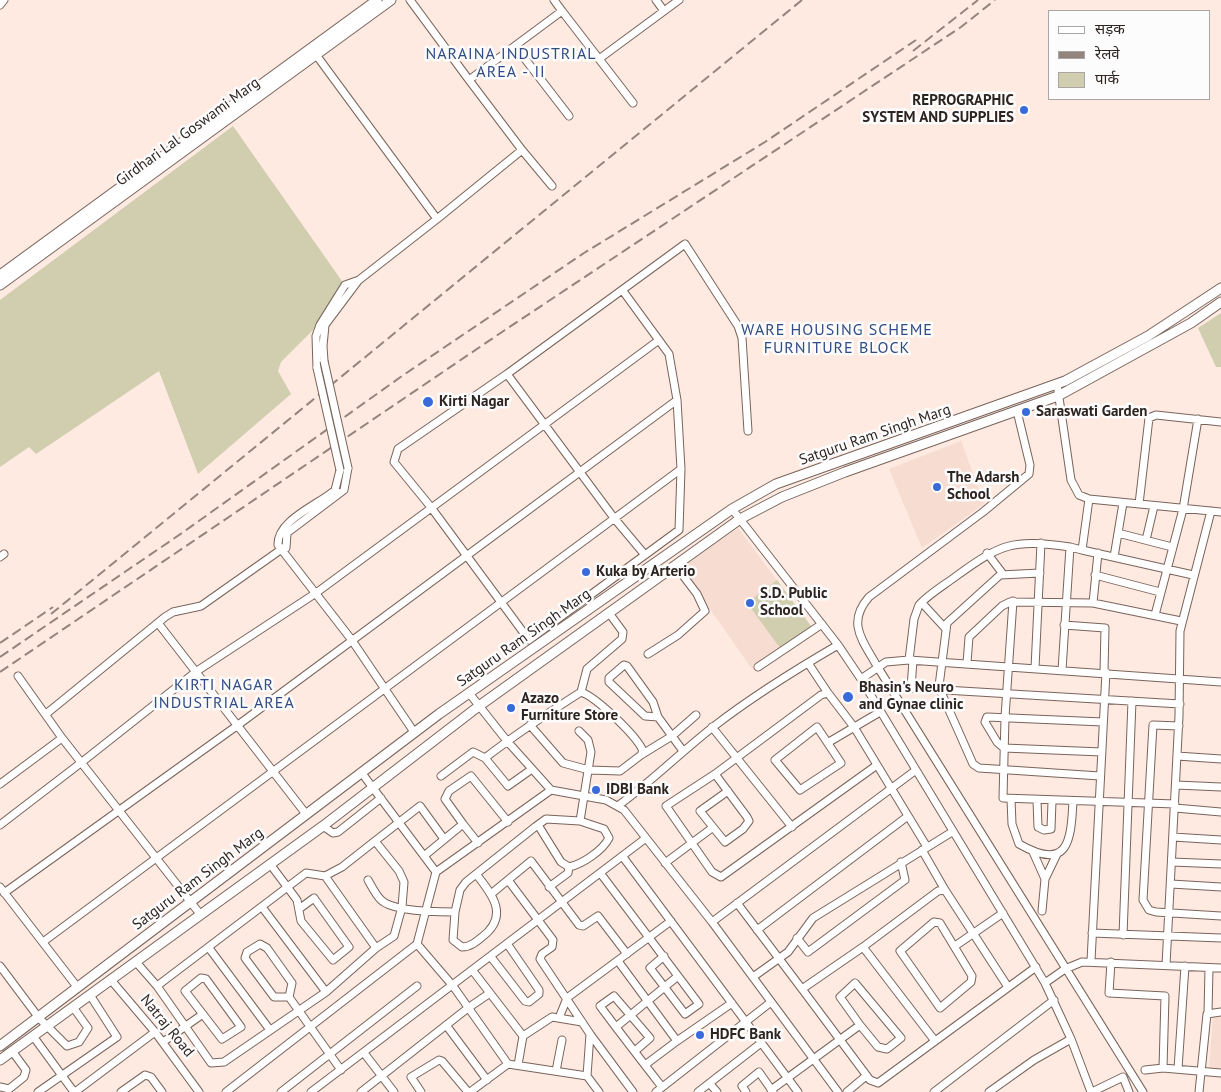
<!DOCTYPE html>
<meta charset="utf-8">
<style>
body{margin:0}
#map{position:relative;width:1221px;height:1092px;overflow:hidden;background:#feeae1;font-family:"PT Sans","Noto Sans Devanagari",sans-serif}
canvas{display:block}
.legend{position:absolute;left:1048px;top:10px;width:162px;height:90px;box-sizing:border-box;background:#fcfcfc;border:1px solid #a9a6a4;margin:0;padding:6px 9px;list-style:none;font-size:15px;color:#2d2421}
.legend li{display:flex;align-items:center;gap:10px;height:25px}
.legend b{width:25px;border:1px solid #a9a6a4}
</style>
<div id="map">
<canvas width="1221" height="1092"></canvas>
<ul class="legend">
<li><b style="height:6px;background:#fff"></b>सड़क</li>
<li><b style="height:6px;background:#93847e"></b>रेलवे</li>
<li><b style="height:14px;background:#d1cdaf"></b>पार्क</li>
</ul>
</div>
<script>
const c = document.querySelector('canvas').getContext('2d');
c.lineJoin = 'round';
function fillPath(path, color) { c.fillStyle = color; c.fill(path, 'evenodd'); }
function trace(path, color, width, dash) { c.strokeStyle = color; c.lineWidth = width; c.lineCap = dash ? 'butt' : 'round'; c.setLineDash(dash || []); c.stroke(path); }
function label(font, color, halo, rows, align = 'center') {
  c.font = font + ' "PT Sans",sans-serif'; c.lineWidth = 5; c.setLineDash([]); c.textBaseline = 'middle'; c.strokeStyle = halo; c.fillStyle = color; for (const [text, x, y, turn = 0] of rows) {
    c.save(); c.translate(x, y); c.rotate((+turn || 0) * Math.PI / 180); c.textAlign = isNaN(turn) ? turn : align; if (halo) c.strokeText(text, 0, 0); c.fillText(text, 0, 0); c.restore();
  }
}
fillPath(new Path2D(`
 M961 441 984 504 922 548 889 469Z
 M738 528 811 626 752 669 681 568Z
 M1213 1016 1221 1017V1069H1209Z`), '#f6dcd1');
fillPath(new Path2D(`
 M233 126 344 284 313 330 281 362 278 371 291 394 198 474 159 371 36 454 29 447 0 467V300Z
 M1221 313V367H1216L1198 328Z
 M777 580 811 626 781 649 747 603Z`), '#d1cdaf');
const minor = new Path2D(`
 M410 0 469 80
 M554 0 562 11
 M656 0 664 11
 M0 5 4 0
 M515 46 569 116
 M314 52 437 219 359 280 345 285 320 325 316 336 317 368
 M599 59 679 0
 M522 150 469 80 562 11 633 103
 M437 219 522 150 552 186
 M623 291 669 354 677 400 681 469 679 530 529 640 430 506 394 462 398 449 507 374 685 244 738 326 742 338 748 431
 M324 361 323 346 325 325 358 281
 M507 374 614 518 645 555
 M1057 384 1071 480 1079 495 1089 499 1221 512
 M1017 411 1030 465 1029 474 983 512 869 597C846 623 863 641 877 666L1143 1092
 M340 470 335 490C318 505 277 520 278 545L351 639 414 732
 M1089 499 1082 550 1193 575
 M1139 504 1149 418 1156 415 1221 422
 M732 509 838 645 861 679 1045 983 1071 1039 1091 1092
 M1118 533 1172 547
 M1146 540 1154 506
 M286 548 287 533 344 490 348 468
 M987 553 1003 574
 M0 557 4 554
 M1114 557 1123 503
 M1040 573 1000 575 947 623 939 686 941 692 973 764 979 768 1100 776
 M1095 575 1160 592
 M1013 601 1005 717 1003 798 1175 804
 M922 603 945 628
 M1093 603 1098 553
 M1155 615 1183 509 1198 419
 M158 623 306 814
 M1064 625 1105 628 1104 672
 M648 654 678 635 705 611 697 594 675 565
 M909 660 914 619 919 605C929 594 943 586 955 577 1002 543 1012 539 1070 547
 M913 660 911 688 1180 704
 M808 663 828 693
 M967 663 969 637 1002 606 1010 602 1093 603 1181 621
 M758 667 822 624
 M1035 668 1041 543
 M1062 670 1070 547 1082 550
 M18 676 62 738
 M861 679 886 662 909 660 1221 682
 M581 692 587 669 622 639 623 632 609 613
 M469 693 507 741 551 790 606 800 624 810 712 922 838 1092
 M46 714 165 617 173 612 201 606 286 546
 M658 717 645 716 609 682V678L624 665 627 666 653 702 658 717 683 751
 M1179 726 1153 725 1143 900 1149 910 1156 912 1221 916
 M712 727 792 827
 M817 727 841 763 800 790 775 760Z
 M829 742 880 712
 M1102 752 1004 748 997 742 985 722 987 717 1103 722
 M641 755 672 736 696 715
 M1177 756 1221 759
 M485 758 508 786 532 769
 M877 765 721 877 712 872 666 806 715 774 821 695 828 693 854 727 927 847
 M361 772 436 872
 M715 774 747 817 749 821 743 829 725 842 700 811 728 791
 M441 776 473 752 485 758C516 734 548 713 581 692 596 697 637 736 643 751L641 755 620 771 589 770 563 763 530 725
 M0 784 62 738 200 914
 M1176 785 1221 787
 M1011 799 1012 824 1019 844C1068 872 1071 842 1073 801
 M1037 800 1038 827 1044 830 1051 829 1052 801
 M619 805C652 781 681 752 713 727 753 696 795 670 838 645
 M1175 808 1221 812
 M463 824 478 843
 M0 825 82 762 197 671 316 593 659 340
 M538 825 561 862 569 867C583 864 603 850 609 838L604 829 580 821
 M323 826 333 833 338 832 381 798
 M1173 837 1221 840
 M375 841 420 806 444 839
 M922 850 945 890
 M1033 852 1045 879 1057 854
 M424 856 463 824 445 799 449 791 471 776 508 822
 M623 857 798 1092
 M1172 862 1221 864
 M665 863 712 828
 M270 864 297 900 301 921 333 960 349 947 314 898 299 909
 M601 874 678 976 616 1027
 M368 880C372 887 376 895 381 900 393 912 439 912 455 912L460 890 466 882 535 827 546 819 580 821 591 752 588 740 579 731
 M508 880 553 940 552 947 542 954 540 959 590 1034 587 1076
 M1171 884 1221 887
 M0 887 78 988
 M549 887 568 873 569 867
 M4 893 238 725 677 400
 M491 894 531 861 579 925 583 926 598 916 627 954
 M737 903 802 989 863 947 938 891 945 890 1008 987
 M262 907 326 992
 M1042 911 1045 879
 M455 912 453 940 462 947C470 947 476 942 482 937 510 916 492 894 476 874
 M712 922 916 770
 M934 922 940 923 972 976 971 982 940 1008 900 951Z
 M757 930 908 816
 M1092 933 1221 938
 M1123 935 1132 701
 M797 938 808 952 905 880 901 862
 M43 942 681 469
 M955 946 1003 913
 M863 947 935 1041
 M209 948 270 1030
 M664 956 650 968 685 1014 699 1004 678 976
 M491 957 525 1001 529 1002 539 994V990L508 945
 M618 961 677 1041
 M1091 961 1106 672
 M136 962 157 986 211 1063 224 1062 326 992 376 948 394 936 402 907 404 882 399 871 375 841 342 867 325 876
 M1111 962 1109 993 1165 996 1163 1068
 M1166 965 1179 716 1180 631 1211 511
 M0 966 39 1018 67 1046 79 1042 88 1028 73 1007
 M473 971 523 1036 552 1017 582 1022
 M753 977 788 952 813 918 952 832
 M201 978 206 979 241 1027 222 1039 185 991Z
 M111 980 155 1032 199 1092
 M1045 983 1065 969 1082 962 1221 968
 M157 986 306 873 325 876 376 948
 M802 989 870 1080 878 1083 1036 967
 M289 997H274L245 958 247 952 260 944 267 948 292 983 289 997 341 1070
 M1208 1013 1209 968
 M559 1018 567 998 671 921
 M446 1025 487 1080
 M590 1034 633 1092
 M33 1036 74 1092
 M163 1042 203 1014
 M635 1051 650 1038 614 996 600 1006C620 1033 641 1060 662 1087
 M364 1053 394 1092
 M508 1064 453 986 417 944 436 872 551 790
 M518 1065 523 1036
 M645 1065 677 1041 732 1003
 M1178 1069 1185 966
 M1145 1070 1163 1068 1221 1073
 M556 1071 562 1040
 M710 1084 717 1092
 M0 1087 9 1089 24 1077 26 1070 12 1051
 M771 1090 860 1025 840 997 855 983 901 1038 887 1049 878 1047 860 1025
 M38 1092 117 1037 90 995
 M75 1092 155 1032
 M121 1092 145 1075 151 1077 162 1092
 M226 1092 417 944
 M281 1092 417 986
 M311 1092 646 838
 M361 1092 468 1008 490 993
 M421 1092 411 1077 439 1060 442 1061 468 1092
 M470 1092 508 1064 587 1076 599 1092
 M656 1092 771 1002
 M698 1092 761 1043
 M746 1092 742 1086 759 1072 773 1092
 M847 1092 866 1076
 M934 1092 1054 1000
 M989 1092 1034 1060 1071 1039
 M1092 1092 1123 1077 1129 1092
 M1199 1092 1207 1014 1221 1012`);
const major = new Path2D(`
 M0 275 377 0
 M0 285 391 0
 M0 1046 439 714 732 509 776 484 1065 381 1148 336 1221 288
 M0 1060 323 826 479 706 740 519 782 497 845 472 1058 396 1191 323 1221 302`);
trace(minor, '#79645b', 9);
trace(major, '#79645b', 11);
trace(minor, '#fff', 7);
trace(major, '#fff', 9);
trace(new Path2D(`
 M913 51 978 0
 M51 614 802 0
 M0 643 53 607
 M0 657 182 533 402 376 584 253 765 142 916 40
 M0 672 502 332 961 27 995 0`), '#93847e', 2, [10, 5]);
const minorBridge = new Path2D(`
 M324 361 348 468
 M317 368 340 470`);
trace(minorBridge, '#79645b', 9, []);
trace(minorBridge, '#fff', 7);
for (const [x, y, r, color] of [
 [1024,110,5,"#386ada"],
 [428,402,6,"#386ada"],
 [1026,412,5,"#386ada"],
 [937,487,5,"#386ada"],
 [586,572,5,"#386ada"],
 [750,603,5,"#386ada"],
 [848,697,6,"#386ada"],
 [511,708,5,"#386ada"],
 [596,790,5,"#386ada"],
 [700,1035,5,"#386ada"]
]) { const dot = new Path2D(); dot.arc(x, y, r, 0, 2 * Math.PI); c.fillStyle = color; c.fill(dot); trace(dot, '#fcfcfc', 2); }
label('bold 15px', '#2d2421', '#fcfcfc', [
 ["REPROGRAPHIC",1014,101,"right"],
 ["SYSTEM AND SUPPLIES",1014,118,"right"],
 ["Kirti Nagar",439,402],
 ["Saraswati Garden",1036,412],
 ["The Adarsh",947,478],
 ["School",947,495],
 ["Kuka by Arterio",596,572],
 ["S.D. Public",760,594],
 ["School",760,611],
 ["Bhasin's Neuro",859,688],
 ["and Gynae clinic",859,705],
 ["Azazo",521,699],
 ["Furniture Store",521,716],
 ["IDBI Bank",606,790],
 ["HDFC Bank",710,1035]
], 'left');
label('15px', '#2d2421', '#fcfcfc', [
 ["Girdhari Lal Goswami Marg",188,132,-36],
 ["Satguru Ram Singh Marg",875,435,-19],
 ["Satguru Ram Singh Marg",524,638,-35],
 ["Satguru Ram Singh Marg",198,879,-37],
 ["Natraj Road",167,1026,51]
]);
c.letterSpacing = '1px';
label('16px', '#314c84', '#fcfcfc', [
 ["NARAINA INDUSTRIAL",511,54],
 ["AREA - II",511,72],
 ["WARE HOUSING SCHEME",837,330],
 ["FURNITURE BLOCK",837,348],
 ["KIRTI NAGAR",224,685],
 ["INDUSTRIAL AREA",224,703]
]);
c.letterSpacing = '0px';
</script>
